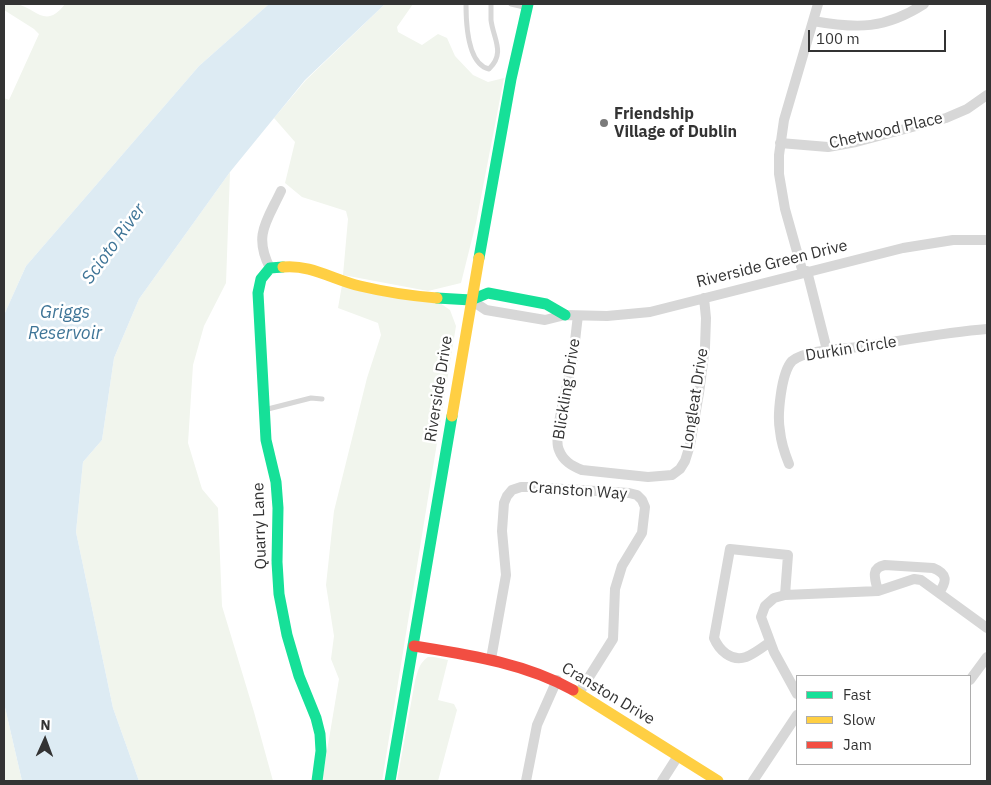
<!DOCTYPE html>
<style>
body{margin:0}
#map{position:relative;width:991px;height:785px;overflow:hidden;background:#fff;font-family:"IBM Plex Sans",sans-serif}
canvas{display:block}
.frame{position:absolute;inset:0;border:5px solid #333;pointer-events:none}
.legend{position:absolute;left:796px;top:675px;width:175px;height:90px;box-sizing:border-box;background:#fff;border:1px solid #adadad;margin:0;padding:6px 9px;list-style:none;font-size:15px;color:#333}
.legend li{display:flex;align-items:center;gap:10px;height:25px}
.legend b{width:25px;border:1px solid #adadad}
.north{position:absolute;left:20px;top:715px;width:50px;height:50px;-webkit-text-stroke:4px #fff;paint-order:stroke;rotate:2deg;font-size:14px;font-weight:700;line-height:20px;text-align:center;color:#333}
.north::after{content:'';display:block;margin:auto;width:18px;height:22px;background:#333;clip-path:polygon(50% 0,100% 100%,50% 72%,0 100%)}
.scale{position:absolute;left:808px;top:30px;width:138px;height:22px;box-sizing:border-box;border:2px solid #333;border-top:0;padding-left:6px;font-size:15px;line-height:18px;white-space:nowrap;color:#333;-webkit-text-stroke:4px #fff;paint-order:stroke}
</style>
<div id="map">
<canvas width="991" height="785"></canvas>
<div class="frame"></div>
<ul class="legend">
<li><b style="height:6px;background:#16e098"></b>Fast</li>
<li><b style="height:6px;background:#ffcf43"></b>Slow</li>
<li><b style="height:6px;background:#f24e42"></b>Jam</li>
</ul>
<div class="north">N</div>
<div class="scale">100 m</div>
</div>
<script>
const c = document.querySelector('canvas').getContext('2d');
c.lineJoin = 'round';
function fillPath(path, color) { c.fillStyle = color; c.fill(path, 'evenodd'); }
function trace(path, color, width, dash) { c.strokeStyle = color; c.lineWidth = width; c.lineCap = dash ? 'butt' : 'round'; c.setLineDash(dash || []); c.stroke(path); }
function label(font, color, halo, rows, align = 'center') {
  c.font = font + ' "IBM Plex Sans",sans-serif'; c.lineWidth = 5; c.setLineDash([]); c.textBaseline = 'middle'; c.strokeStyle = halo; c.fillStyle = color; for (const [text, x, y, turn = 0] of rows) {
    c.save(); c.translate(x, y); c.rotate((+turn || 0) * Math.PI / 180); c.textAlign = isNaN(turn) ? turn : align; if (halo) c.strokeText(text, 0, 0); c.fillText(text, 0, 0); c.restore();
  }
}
fillPath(new Path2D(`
 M4 4C7 4 12 3 16 4 37 8 45 30 65 4H269L199 66 26 266 4 315V98L9 100 39 34 34 29 4 10Z
 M385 4H413L397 27 398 32 422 45 438 34 447 38 455 56 473 75 488 82 504 78 476 223 461 283 428 291 343 275 348 219 346 211 302 197 285 183 295 142 274 118 306 80Z
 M230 172 226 283 204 326 193 365 188 443 202 489 218 508 222 606 254 712 273 781H139L113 708 76 532 83 462 102 440 114 358 139 299Z
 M342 285 440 303 450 310 456 326 382 781H322L339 679 331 659 334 636 326 585 334 511 367 378 381 335 378 323 338 308Z
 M428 657H434L448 660 438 700 454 704 457 710 438 781H397L415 681C418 671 419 663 428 657Z
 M4 703 22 781H4Z`), '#f1f5ed');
fillPath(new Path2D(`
 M269 4H385L305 80 230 172 139 299 114 358 102 440 83 462 76 532 113 708 139 781H22L4 703V315L26 266 199 66Z`), '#ddebf3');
trace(new Path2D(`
 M466 4C466 22 467 64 489 69 506 53 493 38 491 20 491 15 491 9 491 4
 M511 4 524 7
 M264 410 311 398 322 399`), '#d7d7d7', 5);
trace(new Path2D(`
 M813 21C858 29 885 29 924 4
 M780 143 828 147 856 142 946 118 967 109 987 95
 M270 268C253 235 267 221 281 191
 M807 271 827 350
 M803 273 785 209 779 174V155L784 120 818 4
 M471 300 486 310 545 320 565 315 607 316 650 312 903 248 953 240H987
 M578 316C576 330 575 344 573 358 570 378 552 435 559 450 563 461 572 466 582 470L648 477 672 475 680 469 685 461 690 445 699 393 705 347 706 318 704 298
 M789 464C785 454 781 443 780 431 777 416 781 373 792 361 806 349 848 349 866 346 906 340 947 332 987 329
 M878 591C875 579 870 568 885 565L933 568C948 574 947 581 939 593
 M770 642C763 647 754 654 746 657 731 662 719 650 714 638L730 549 788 555 785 595
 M491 659 506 575 502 531 504 503 507 496 512 490 521 487H531L629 493 637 495 642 500 645 507 642 533 622 566 615 589 613 639 579 693
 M970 680 987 657
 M797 694 774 652 761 617 765 606 774 598 785 595 878 591 914 579 921 580 987 628
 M526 781 537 725 557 680
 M662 781 678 756
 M753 781 797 715`), '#d7d7d7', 10);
trace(new Path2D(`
 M479 258 511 79 528 4
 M283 267 270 268 261 279 258 293 266 440 276 482 278 508 277 562 279 594 287 635 299 676 316 718 320 734 321 751 317 781
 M437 298 471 300 488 293 546 304 565 315
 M390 781 452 416`), '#16e098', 11);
trace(new Path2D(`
 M283 267C310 264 334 280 360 286 385 292 412 296 437 298
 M452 416 479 258
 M573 690 718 781`), '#ffcf43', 11);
trace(new Path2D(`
 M414 646C469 655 524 663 573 690`), '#f24e42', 11);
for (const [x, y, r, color] of [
 [604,123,5,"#7a7a7a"]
]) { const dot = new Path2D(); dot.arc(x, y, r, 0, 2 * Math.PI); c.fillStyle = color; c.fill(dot); trace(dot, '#fff', 2); }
label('bold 16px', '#333', '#fff', [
 ["Friendship",614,114],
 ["Village of Dublin",614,132]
], 'left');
label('16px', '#333', '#fff', [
 ["Chetwood Place",886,131,-13],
 ["Riverside Green Drive",772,264,-14],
 ["Durkin Circle",851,349,-9],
 ["Riverside Drive",439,389,-81],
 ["Blickling Drive",567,389,-81],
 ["Longleat Drive",695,399,-81],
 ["Cranston Way",578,491,4],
 ["Quarry Lane",260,526,-92],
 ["Cranston Drive",608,694,31]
]);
label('italic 18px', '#3f7597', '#fff', [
 ["Scioto River",114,244,-54],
 ["Griggs",65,313],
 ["Reservoir",65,334]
]);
</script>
